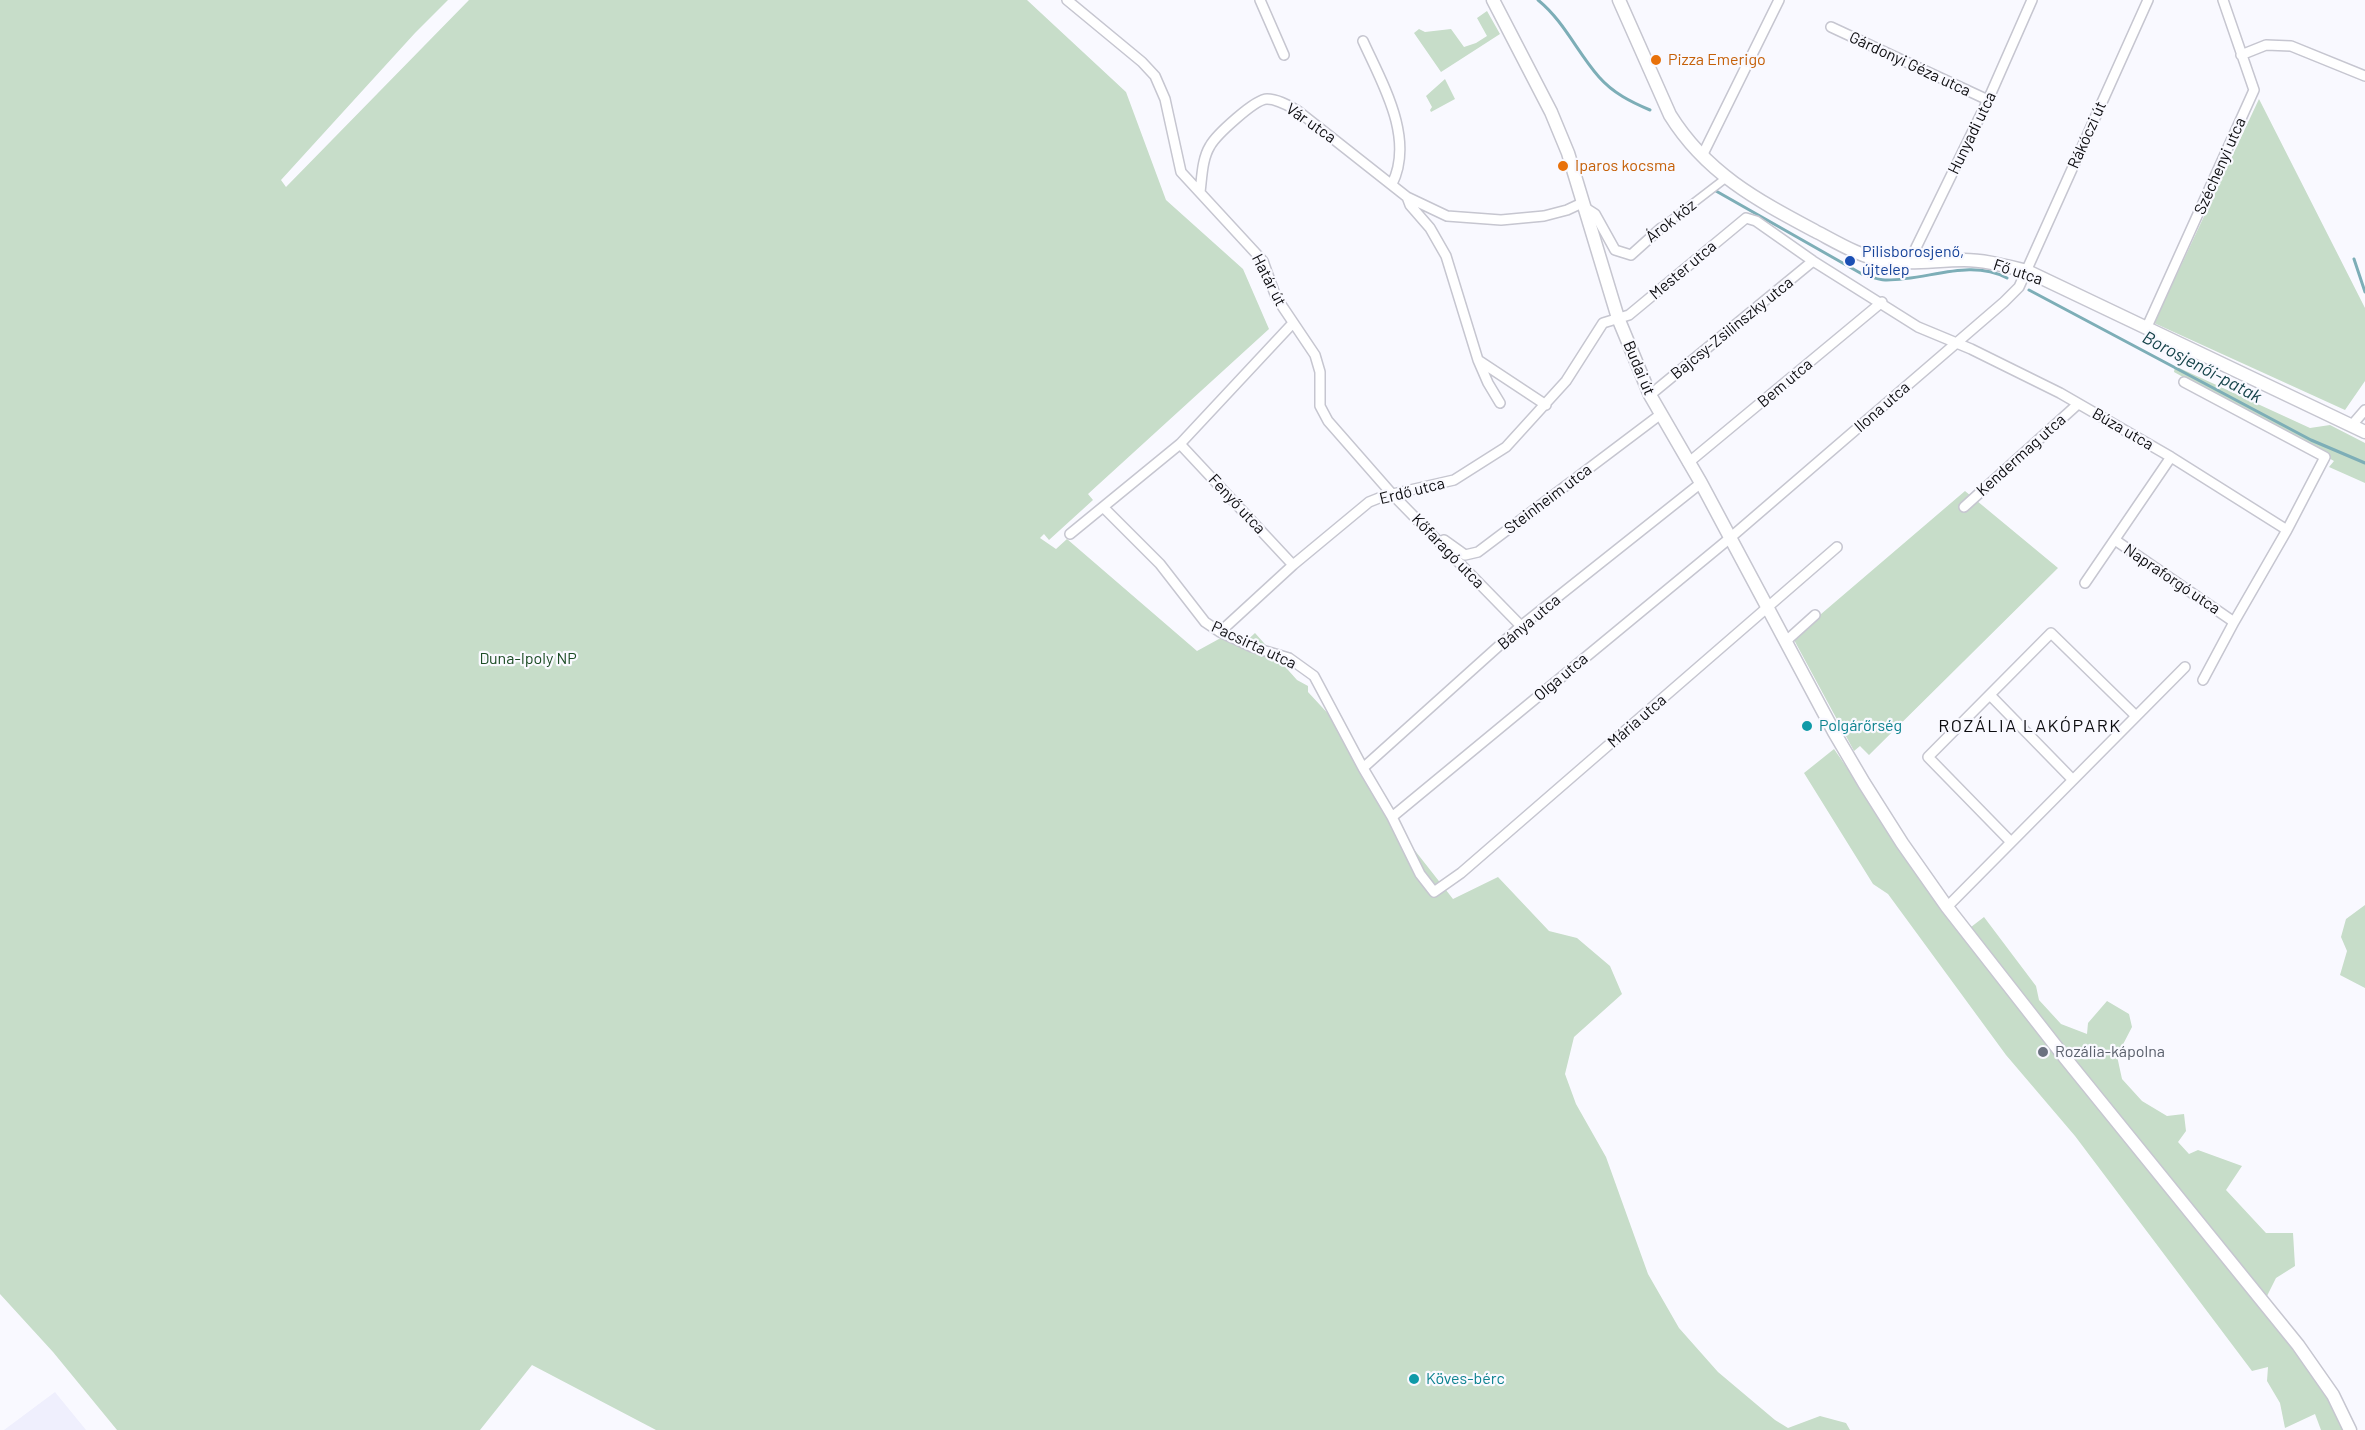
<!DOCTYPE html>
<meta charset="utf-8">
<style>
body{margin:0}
canvas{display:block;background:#f9f9ff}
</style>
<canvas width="2365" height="1430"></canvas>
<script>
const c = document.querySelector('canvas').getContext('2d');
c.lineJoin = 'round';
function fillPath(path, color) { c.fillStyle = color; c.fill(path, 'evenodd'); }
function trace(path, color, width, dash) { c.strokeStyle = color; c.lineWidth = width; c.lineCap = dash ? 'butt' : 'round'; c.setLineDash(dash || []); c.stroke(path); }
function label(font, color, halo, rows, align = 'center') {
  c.font = font + ' Barlow,sans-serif'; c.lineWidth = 4.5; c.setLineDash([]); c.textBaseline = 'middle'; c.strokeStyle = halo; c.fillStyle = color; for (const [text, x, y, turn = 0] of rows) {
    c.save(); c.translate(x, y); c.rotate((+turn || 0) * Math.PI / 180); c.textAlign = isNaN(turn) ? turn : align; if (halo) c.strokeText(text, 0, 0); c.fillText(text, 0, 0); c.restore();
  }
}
fillPath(new Path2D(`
 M55 1392 86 1430H4Z`), '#efeffd');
fillPath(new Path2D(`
 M0 0H448L415 33 281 180 286 187 469 0H1027L1126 92 1166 200 1243 269 1269 329 1088 494 1093 500 1049 540 1044 534 1040 538 1056 549 1067 539 1197 651 1228 634 1241 646 1255 633 1297 680 1308 686V692L1333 719 1398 829 1453 899 1498 877 1549 931 1577 938 1610 966 1622 994 1574 1037 1565 1074 1576 1104 1606 1157 1648 1274 1679 1328 1718 1372 1775 1420 1788 1428 1820 1416 1846 1423 1850 1430H656L532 1365 480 1430H117L53 1352 0 1294Z
 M1487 11 1500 34 1441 72 1414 33 1419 29 1425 32 1451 29 1464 47 1476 43 1487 36 1477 18Z
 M1445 79 1455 99 1431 112 1430 110 1432 107 1426 96Z
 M2259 99 2365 308V381L2345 410 2154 323Z
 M2175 366 2310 428 2330 425 2365 443V483L2329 467 2334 461 2174 372Z
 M1965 491 2058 568 1869 755 1860 746 1854 751 1793 638Z
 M1834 749 1962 934 1984 917 2036 986 2039 1000 2061 1024 2087 1034 2088 1023 2107 1001 2129 1014 2132 1027 2117 1056 2122 1079 2142 1101 2167 1116 2184 1114 2186 1131 2178 1142 2189 1154 2198 1150 2242 1166 2226 1190 2266 1233H2293L2295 1266 2276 1278 2263 1304 2334 1405 2346 1430H2321L2315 1414 2285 1428 2280 1403 2267 1381 2268 1367 2252 1371 2075 1136 2006 1055 1888 894 1873 884 1804 773Z
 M2365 905V988L2340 975 2347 951 2341 937 2346 919Z`), '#c7ddc9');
trace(new Path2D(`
 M1538 0C1564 21 1577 52 1599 77 1613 93 1631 102 1650 110
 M1716 191 1862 274C1870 276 1878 280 1885 280 1926 281 1969 258 2007 278
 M2354 259 2365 292
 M2029 290 2311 440 2365 463`), '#7daeb7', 3);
const pedestrian = new Path2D(`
 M1661 228 1726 178`);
const minor = new Path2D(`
 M1067 0 1142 62 1155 76 1165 99 1181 172 1263 261 1276 297 1315 355 1320 372V406L1328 421 1392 494 1521 626
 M1260 0 1284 55
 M1831 27 1988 100
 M1363 41C1382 83 1415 138 1392 184
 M2241 55 2266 45 2291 46 2365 76
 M1702 156 1779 0
 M1200 192C1202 177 1202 159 1210 146 1216 135 1255 99 1267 99 1278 99 1289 106 1298 111L1407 197 1410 205 1430 228 1446 256 1478 360 1546 405
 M1407 197 1447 216 1501 220 1544 216 1567 210 1582 203
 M1584 207 1595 214 1615 250 1631 255 1661 228
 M1908 264 1988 100 2032 0
 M2146 329 2254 90 2223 0
 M1478 360 1488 383 1500 403
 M1650 395 1813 261
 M2352 425 2365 410
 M1180 444 1293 565
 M1688 463 1882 302
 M1103 507 1160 564 1205 622 1220 632 1252 647 1289 658 1314 676 1363 768 1392 817 1420 874 1434 892 1461 873 1837 547
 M1964 507 2078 404
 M1070 534 1180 444 1293 323
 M1444 540 1465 555 1478 552 1661 414
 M2115 540 2234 622 2203 680
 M2085 583 2171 457
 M2234 622 2287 530
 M1220 632 1293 565 1369 502 1384 496 1454 480 1506 447 1566 381 1603 323 1629 315 1746 218 1756 221 1813 261 1918 327 1971 349 2060 393 2171 457 2287 530 2325 457 2184 382
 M1785 642 1815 615
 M1990 695 2073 780
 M1363 768 1521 626 1701 483
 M1392 817 1730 538 2004 302 2019 287 2148 0
 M2011 842 1928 757 2051 633 2136 716
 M1947 907 2185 667`);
const tertiary = new Path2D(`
 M1493 0 1551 112 1568 153 1618 318 1650 395 1701 483 1834 732 1864 783 1902 843 1947 907 2066 1059 2298 1345 2333 1395 2350 1430
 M1619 0 1670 115C1706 173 1757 200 1815 231 1838 243 1860 257 1886 261 1912 265 1937 260 1964 260 1985 260 2006 266 2027 271L2365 432`);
trace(pedestrian, '#c6c6d0', 10);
trace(minor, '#c6c6d0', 12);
trace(tertiary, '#c6c6d0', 15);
trace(pedestrian, '#fff', 7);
trace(minor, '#fff', 9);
trace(tertiary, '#fff', 12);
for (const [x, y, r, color] of [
 [1656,60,6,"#e8710a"],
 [1563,166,6,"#e8710a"],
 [1850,261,6,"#1a4fb4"],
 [1807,726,6,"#0f9aa8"],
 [2043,1052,6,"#6b7280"],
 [1414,1379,6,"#0f9aa8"]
]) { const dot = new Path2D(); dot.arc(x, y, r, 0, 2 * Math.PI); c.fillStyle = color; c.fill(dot); trace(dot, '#f9f9ff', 2); }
label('16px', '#c56008', '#f9f9ff', [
 ["Pizza Emerigo",1668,60],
 ["Iparos kocsma",1575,166]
], 'left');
label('16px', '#0c0c0f', '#f9f9ff', [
 ["Gárdonyi Géza utca",1910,64,25],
 ["Vár utca",1311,123,35],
 ["Hunyadi utca",1972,133,-64],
 ["Rákóczi út",2087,135,-66],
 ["Széchenyi utca",2220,166,-66],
 ["Árok köz",1671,221,-38],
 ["Mester utca",1683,270,-40],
 ["Fő utca",2018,272,18],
 ["Határ út",1269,280,63],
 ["Bajcsy-Zsilinszky utca",1732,328,-39],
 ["Budai út",1639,368,67],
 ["Bem utca",1785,383,-40],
 ["Ilona utca",1882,407,-41],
 ["Búza utca",2123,429,30],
 ["Kendermag utca",2021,455,-42],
 ["Erdő utca",1412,491,-14],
 ["Steinheim utca",1548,499,-37],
 ["Fenyő utca",1237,504,47],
 ["Kőfaragó utca",1448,551,46],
 ["Napraforgó utca",2172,579,34],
 ["Bánya utca",1529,622,-40],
 ["Pacsirta utca",1254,645,25],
 ["Olga utca",1561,677,-40],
 ["Mária utca",1637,721,-41]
]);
label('16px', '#164399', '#f9f9ff', [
 ["Pilisborosjenő,",1862,252],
 ["újtelep",1862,270]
], 'left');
label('16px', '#1c4c25', '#f9f9ff', [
 ["Duna-Ipoly NP",528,659]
]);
label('16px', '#0d838f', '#f9f9ff', [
 ["Polgárőrség",1819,726],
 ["Köves-bérc",1426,1379]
], 'left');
label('16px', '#5b616d', '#f9f9ff', [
 ["Rozália-kápolna",2055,1052]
], 'left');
label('italic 18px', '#144249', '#f9f9ff', [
 ["Borosjenői-patak",2202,367,28]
]);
c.letterSpacing = '1.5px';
label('18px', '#0c0c0f', '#f9f9ff', [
 ["ROZÁLIA LAKÓPARK",2030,726]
]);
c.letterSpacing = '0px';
</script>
